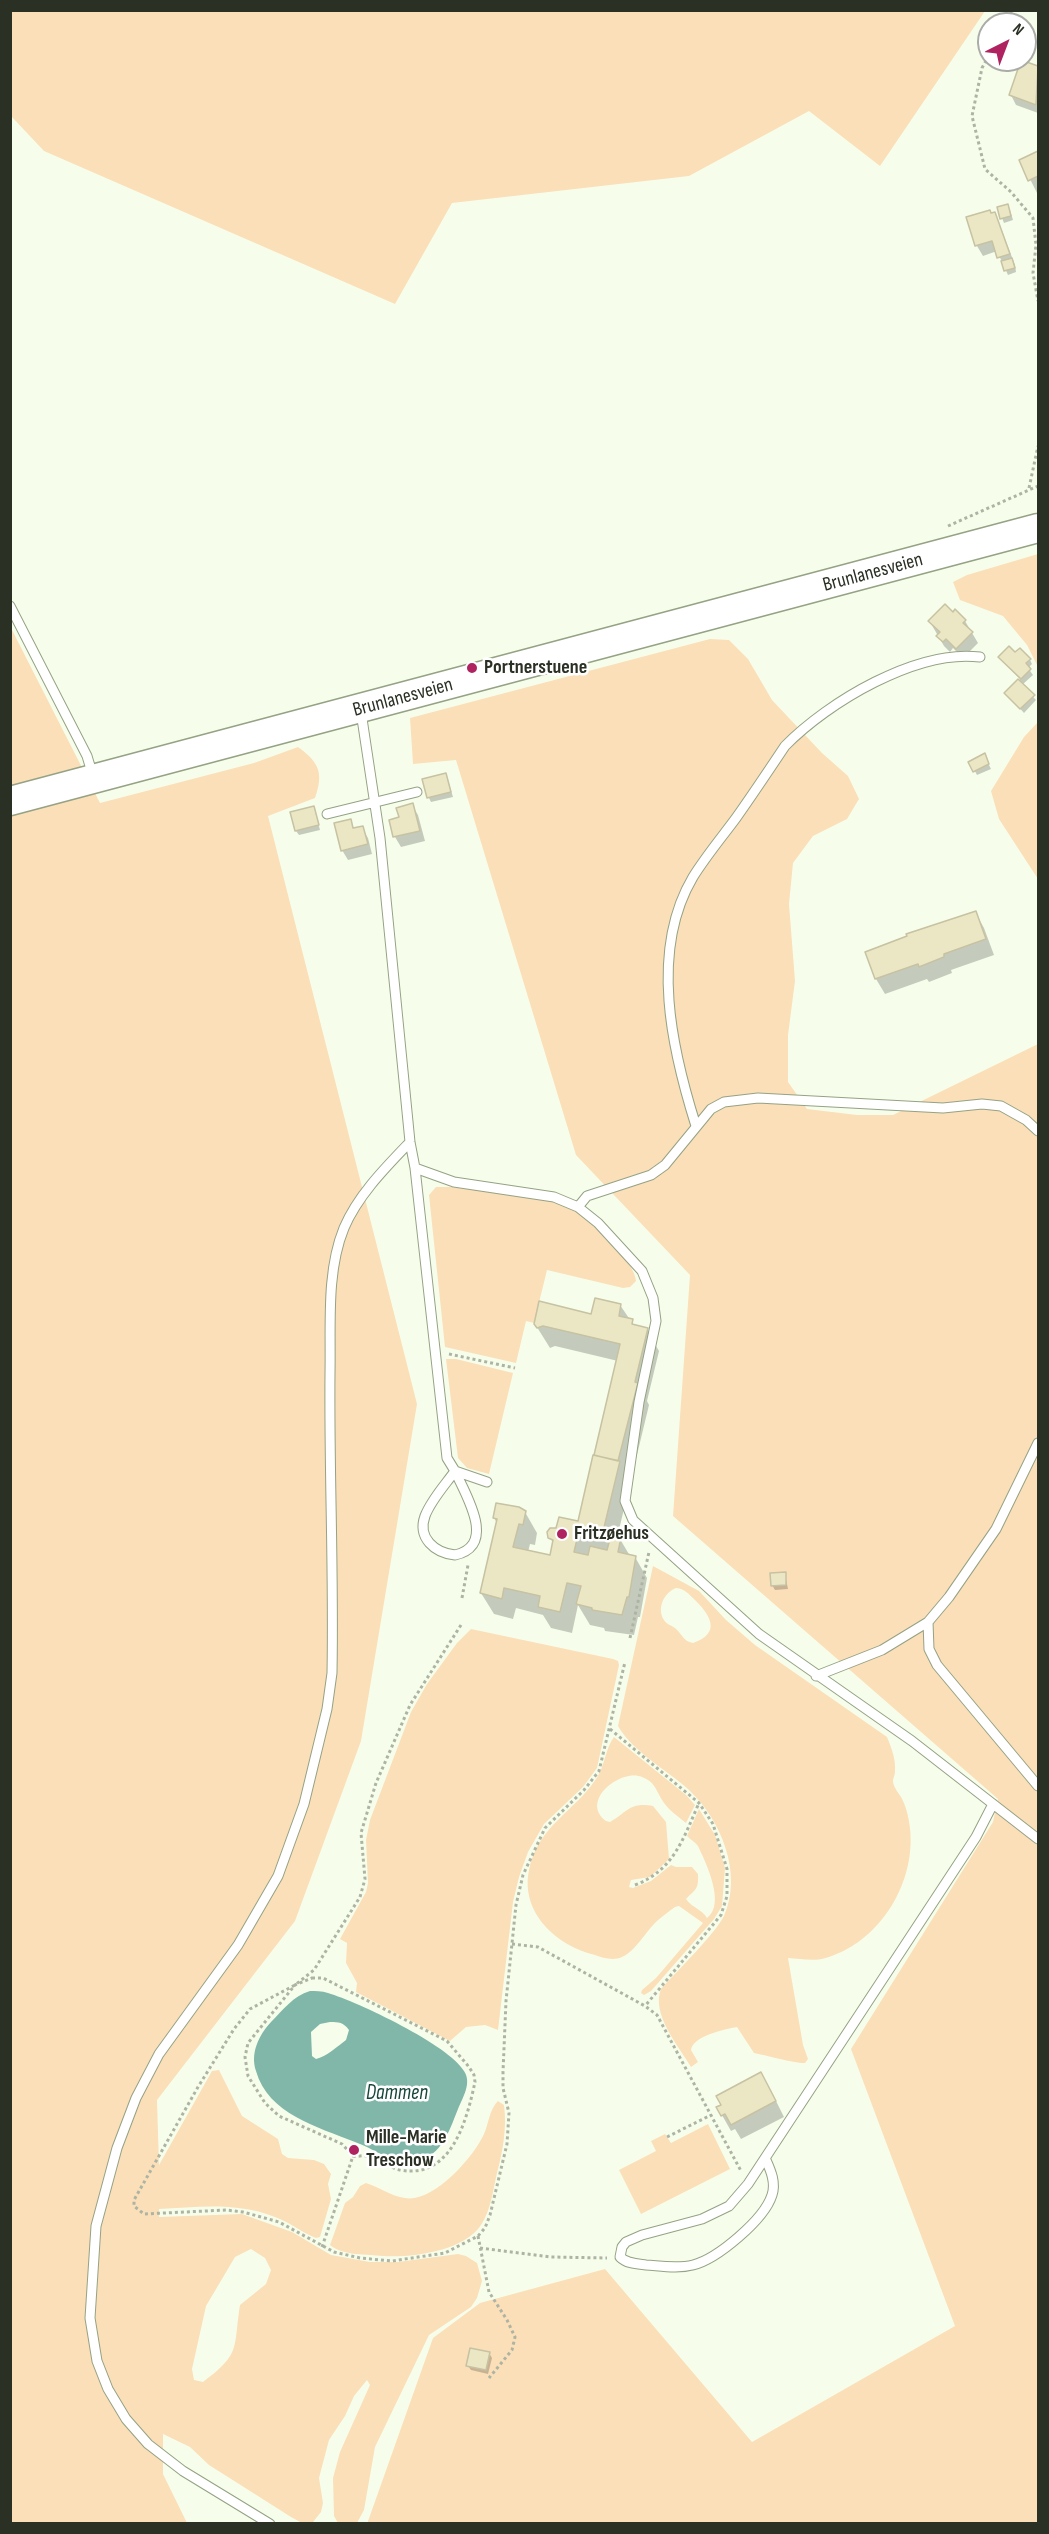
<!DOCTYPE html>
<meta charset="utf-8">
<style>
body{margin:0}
#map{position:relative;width:1049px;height:2534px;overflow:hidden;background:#f6feeb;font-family:"Sofia Sans Condensed",sans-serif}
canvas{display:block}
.frame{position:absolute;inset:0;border:12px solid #2b3024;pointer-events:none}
.north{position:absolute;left:977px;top:12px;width:60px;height:60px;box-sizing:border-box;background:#fff;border:2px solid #aaaca7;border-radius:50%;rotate:42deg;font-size:16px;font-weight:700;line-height:24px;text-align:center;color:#2b3024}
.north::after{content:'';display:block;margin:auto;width:21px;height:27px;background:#af2360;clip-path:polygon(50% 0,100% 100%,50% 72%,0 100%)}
</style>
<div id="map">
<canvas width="1049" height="2534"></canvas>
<div class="frame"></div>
<div class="north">N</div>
</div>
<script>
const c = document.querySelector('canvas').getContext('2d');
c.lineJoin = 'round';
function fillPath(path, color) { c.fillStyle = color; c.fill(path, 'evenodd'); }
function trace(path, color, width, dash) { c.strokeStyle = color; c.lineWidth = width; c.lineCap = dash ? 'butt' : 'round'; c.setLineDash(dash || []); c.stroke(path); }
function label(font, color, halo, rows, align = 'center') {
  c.font = font + ' "Sofia Sans Condensed",sans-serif'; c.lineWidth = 5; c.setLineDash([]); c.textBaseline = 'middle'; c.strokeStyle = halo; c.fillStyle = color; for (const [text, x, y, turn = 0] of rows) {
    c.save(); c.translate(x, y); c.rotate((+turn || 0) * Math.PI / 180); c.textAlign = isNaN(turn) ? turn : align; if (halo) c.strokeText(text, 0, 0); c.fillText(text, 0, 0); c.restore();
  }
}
fillPath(new Path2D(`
 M11 10H985V11L880 166 809 111 689 176 452 203 395 304 44 151 11 116Z
 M1038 554V667L1027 645 1003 616 960 600 953 582 967 575Z
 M10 626 100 803 254 763 298 747C319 762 324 773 315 798L268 816 417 1404 361 1741 295 1921 157 2100 159 2165 212 2071 219 2070 242 2116 278 2139 282 2154 288 2158 314 2160 324 2164 331 2174 328 2184 331 2199 320 2237 316 2238C302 2233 290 2222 275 2217 237 2202 199 2207 159 2209V2217L242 2214 292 2232 331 2255 370 2262H398L458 2254 466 2256 477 2263 482 2281 477 2298 471 2307 429 2335 375 2447 364 2510 357 2523H338L334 2516 333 2478 340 2452 370 2385 367 2380 354 2396 345 2416 329 2440 319 2478 323 2503 321 2512 313 2522 302 2523 291 2517 209 2465 190 2447 163 2434V2474L187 2523H11ZM251 2249 265 2258 271 2270 266 2284 240 2305C233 2348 242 2353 203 2382L194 2380 192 2369 206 2306 235 2257Z
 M710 639 729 640 748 659 772 700 822 753 848 776 859 799 847 819 813 836 793 863 789 904 795 981 788 1035V1082L807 1109 857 1115H893L1038 1044V2523L367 2524 433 2338 480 2303 605 2269 752 2442 955 2326 851 2049 993 1822 998 1799 673 1516 690 1275 576 1155 456 760 413 764 410 718Z
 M1038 722V879L999 819 991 791 1024 737Z
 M436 1187H452L550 1200C558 1203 568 1206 576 1211 592 1222 635 1261 636 1281L630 1287 623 1288 547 1270 534 1323 526 1321 516 1363 445 1347 429 1195Z
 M446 1359H456L513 1373 489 1474 467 1468 458 1458Z
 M653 1566 699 1591 726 1620 755 1645 887 1737C892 1749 896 1760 895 1772 895 1775 893 1778 893 1781 893 1788 901 1795 903 1801 907 1809 909 1820 910 1828 916 1882 881 1940 829 1957 816 1962 801 1959 788 1958L803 2045 808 2059 805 2063C797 2064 765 2055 754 2053L737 2027C725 2029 693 2036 691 2050L698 2062 691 2067C678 2045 651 2014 661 1989 676 1972 715 1934 724 1916 743 1873 721 1820 689 1790 666 1769 634 1753 618 1726ZM676 1588C686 1589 688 1594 695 1600 711 1616 721 1633 693 1643 683 1641 682 1634 675 1628 671 1625 666 1624 664 1620 656 1608 665 1592 676 1588Z
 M471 1629 613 1659 618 1661 619 1665 597 1768 583 1787 544 1824 528 1852 519 1877 513 1902 498 2030 485 2025 466 2027 450 2041 356 1992 357 1983 346 1963 347 1943 340 1939 366 1892 368 1883 366 1840 370 1820 411 1712 427 1684 457 1643Z
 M614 1737 686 1795 695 1805 686 1823C679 1817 667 1809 662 1800 656 1790 655 1782 642 1777 622 1768 579 1800 606 1821L610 1822C628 1812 629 1802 653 1806L666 1822 669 1859 650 1877 631 1880 629 1887 633 1888 651 1881 671 1865 676 1867H692L698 1874C699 1891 694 1890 686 1899 692 1908 702 1909 707 1918 726 1904 706 1863 698 1846 695 1842 691 1840 687 1836L699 1809 715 1835 725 1868 722 1906 714 1919 651 1991 644 1995 641 1993 642 1990 656 1978 703 1923 679 1906 675 1907C669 1911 663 1916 657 1921 646 1931 636 1951 622 1957 613 1961 603 1958 595 1955 557 1946 520 1913 529 1870 538 1826 574 1812 596 1779 605 1766 605 1749 614 1737Z
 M498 2101 504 2105C507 2128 503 2150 497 2173 493 2190 491 2210 481 2225 464 2251 412 2258 383 2256 367 2254 343 2256 330 2245L345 2203 353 2197 360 2186 366 2183C379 2187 391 2196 405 2198 433 2203 473 2158 484 2134 489 2123 489 2110 498 2101Z
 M708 2124 730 2169 641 2214 619 2170 656 2151 651 2141 665 2134 671 2143Z`), '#fbdfb8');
fillPath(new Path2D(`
 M310 1991C315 1991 322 1991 328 1993 358 2002 449 2045 464 2071 472 2083 463 2097 458 2109 448 2134 439 2164 405 2161 387 2160 372 2148 355 2142 318 2127 268 2114 256 2071 250 2053 259 2035 271 2022 283 2010 293 1996 310 1991ZM330 2022C339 2022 343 2022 349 2030L346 2040C338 2046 326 2057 316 2059L312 2056 311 2032 320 2024Z`), '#81b7a9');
fillPath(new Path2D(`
 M1022 61 1038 67V113L1016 105 1011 95Z
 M1038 152V195L1021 161Z
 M1010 210 1013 220 1004 223 1002 218Z
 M995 213 1015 265 1016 272 1008 275 997 251 983 256 977 246 968 218Z
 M965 621 978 643 963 658 953 648 950 652 944 646 930 622Z
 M1030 660 1032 664 1028 668 1033 675 1022 685 1036 700 1024 713 1006 693 1020 679 1003 662Z
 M984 755 991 769 977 775 970 762Z
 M446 774 453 797 431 802 429 798Z
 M412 805 418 815 425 841 401 847 395 837 391 821 401 818Z
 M314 808 320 830 299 835 296 831Z
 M350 821 355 830 362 828 368 838 372 854 348 860 342 850Z
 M975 912 984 928 994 955 951 970 952 973 929 982 927 979 885 994 876 979 867 953Z
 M620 1305 635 1327 647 1330 659 1351 647 1401 649 1405 617 1538 620 1539 630 1556 635 1557 647 1578 640 1617H638L634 1635 605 1631 604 1628 590 1625 578 1605 572 1633 551 1628 543 1615 516 1608 513 1619 494 1614 481 1593 497 1523 494 1518 525 1512 537 1533 535 1545 530 1544 528 1552 551 1557 554 1545 550 1537 579 1523 618 1361 555 1346 550 1348 535 1324 592 1315Z
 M785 1574 788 1589 775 1590 772 1585Z
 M770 2089 784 2117 741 2139 735 2129 731 2131 718 2108Z
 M489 2353 492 2358 488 2374 471 2370 468 2366Z`), '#0003');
const building = new Path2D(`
 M1021 60 1038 66 1036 105 1009 95Z
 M1038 151V176L1028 181 1019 160Z
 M1008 204 1011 216 1000 219 997 207Z
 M990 210 991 213 995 212 1010 254 997 258 992 241 975 246 966 217Z
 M1012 258 1015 268 1004 271 1001 261Z
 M945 604 953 612 955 609 966 620 963 623 973 632 956 649 946 639 943 642 936 636 940 632 928 621Z
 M1009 646 1015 652 1020 648 1031 659 1026 663 1031 669 1021 679 998 657Z
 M1018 679 1035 695 1020 709 1004 693Z
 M985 753 989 764 973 772 968 762Z
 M446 773 451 792 427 798 422 779Z
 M413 803 420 831 393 837 389 820 399 817 396 808Z
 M314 806 319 825 295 831 290 812Z
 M351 819 353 828 363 826 368 844 341 851 334 823Z
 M976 911 986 939 944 954V957L919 967 918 964 875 979 865 952 907 936 906 934Z
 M595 1298 621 1304 619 1316 633 1319 632 1324 648 1328 635 1382 638 1383 618 1461 594 1455 620 1344 543 1326 537 1328 534 1324 539 1301 591 1314Z
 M593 1455 620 1461 602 1536 579 1531 574 1552 588 1555 590 1546 607 1550 611 1535 621 1538 618 1552 636 1556 629 1597H627L622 1615 592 1610V1608L576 1604 581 1586 567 1583 560 1612 538 1607 540 1596 504 1588 502 1599 480 1593 497 1519 493 1518 496 1503 519 1507 526 1511 523 1525 519 1524 513 1547 550 1555 553 1540 548 1538 547 1532 550 1528H556L559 1517 578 1521Z
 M786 1572V1585L771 1586 770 1573Z
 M761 2072 776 2101 731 2125 725 2114 721 2116 716 2107 721 2105 716 2096Z
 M470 2348 490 2352 486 2370 466 2366Z`);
fillPath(building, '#ebe7c5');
trace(building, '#c6c2a2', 1.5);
const service = new Path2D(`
 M10 606 87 756 93 776
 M361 712 380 838 410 1142 415 1168 454 1182 554 1197 578 1207 598 1223 642 1271 653 1298 656 1321 639 1402 625 1501 633 1520 759 1634 912 1741 1038 1839
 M327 814 417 792
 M696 1126C672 1050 649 951 693 877 706 856 722 837 736 818 753 794 769 770 785 746 828 702 917 649 980 657
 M415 1168 447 1458 455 1471 487 1482
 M578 1207 587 1196 651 1175 665 1165 711 1109 724 1102 758 1098 943 1108 982 1104 1001 1106 1026 1120 1038 1131
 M455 1471C465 1494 498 1545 455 1555 435 1553 417 1538 425 1516 431 1500 445 1485 455 1471Z
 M928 1622 929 1649 937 1665 1038 1786
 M816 1676 882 1650 928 1622 949 1597 996 1529 1038 1443
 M766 2160C771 2171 776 2183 772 2195 764 2220 717 2259 693 2265 678 2269 661 2266 646 2265 638 2264 627 2264 620 2257L622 2247 626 2242 642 2235 702 2219 729 2206 748 2184 976 1837 993 1804
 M270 2524 183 2471 148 2444 126 2419 108 2389 97 2361 90 2318 96 2226 117 2148 136 2098 159 2054 238 1945 278 1876 304 1804 327 1709 332 1673C334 1573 329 1473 330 1373 331 1326 326 1272 344 1228 358 1195 386 1167 410 1142`);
const primary = new Path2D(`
 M10 801 1038 528`);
trace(service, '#95a284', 11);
trace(primary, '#95a284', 31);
trace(new Path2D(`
 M1005 24 1012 10
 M989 55 982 68 972 116 985 169 1011 192 1033 218 1036 245 1033 273 1038 301
 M1029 488 1038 446
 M948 526 1038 486
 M449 1354 515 1368
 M462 1598 468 1565
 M461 1625 410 1705 376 1783 361 1833 365 1879 360 1897 314 1970 295 1985 250 2009 234 2029 198 2087 134 2200V2206L144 2214 226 2210 243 2212 279 2222 334 2252 360 2258 392 2261 445 2253 478 2236 485 2228 490 2215 507 2144 509 2113 503 2088V2072L506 2001 516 1905 523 1875 545 1828 584 1790 599 1771 625 1662
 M630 1638 649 1552
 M610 1729 699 1803 713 1824 727 1869V1896L721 1915 645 2006
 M635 1885C674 1870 683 1839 699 1803
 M512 1944 538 1947 645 2006 657 2015 741 2171
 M312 1978H323L447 2041 469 2067 474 2075 475 2082C467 2119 452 2180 400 2170 389 2168 378 2157 366 2156 362 2155 358 2157 353 2156L342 2144 279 2116 265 2103 248 2076 245 2057 248 2043 295 1985Z
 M667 2137 711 2115
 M478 2236 489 2292 507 2320 515 2337 512 2350 489 2378
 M322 2247 353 2156
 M480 2248 551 2257 607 2258`), '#adb4a3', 3, [3, 3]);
trace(service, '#fff', 9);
trace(primary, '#fff', 28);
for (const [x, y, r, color] of [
 [472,668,6,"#af2360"],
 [562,1534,6,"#af2360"],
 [354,2150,6,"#af2360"]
]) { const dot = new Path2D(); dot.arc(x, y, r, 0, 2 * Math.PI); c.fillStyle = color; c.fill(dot); trace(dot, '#fff', 2); }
label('20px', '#2b3024', '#fff', [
 ["Brunlanesveien",873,573,-15],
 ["Brunlanesveien",403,698,-15]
]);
label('bold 20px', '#2b3024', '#fff', [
 ["Portnerstuene",484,668],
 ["Fritzøehus",574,1534],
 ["Mille-Marie",366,2138],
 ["Treschow",366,2161]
], 'left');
label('italic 21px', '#17463c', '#fff', [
 ["Dammen",397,2094]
]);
</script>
